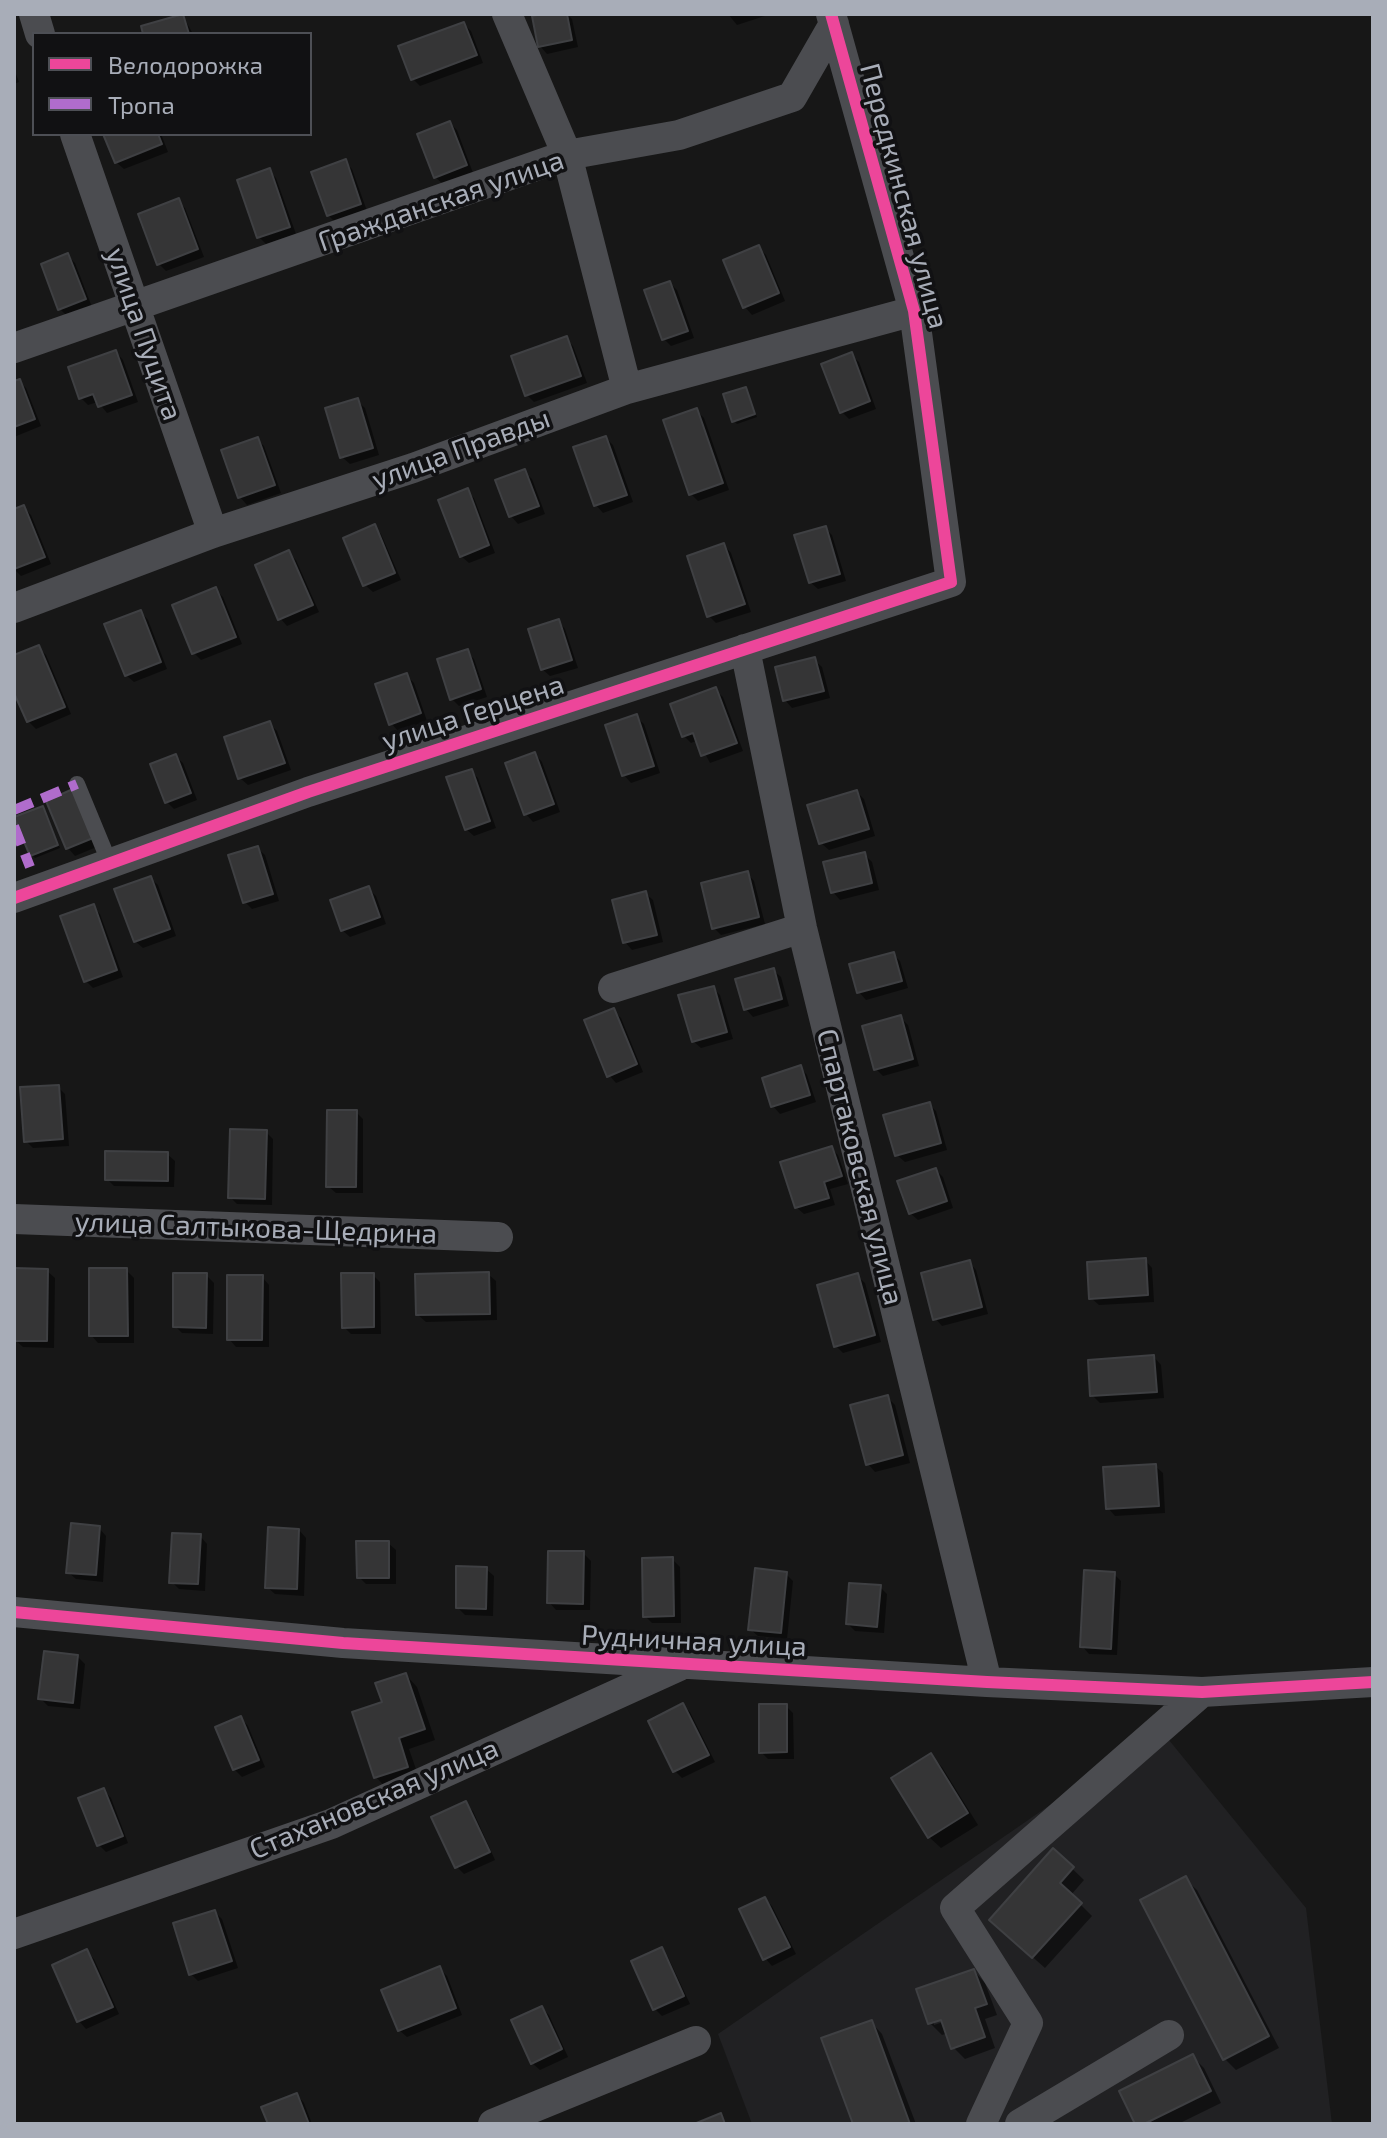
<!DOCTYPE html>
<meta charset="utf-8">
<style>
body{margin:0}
#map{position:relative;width:1387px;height:2138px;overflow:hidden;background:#171717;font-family:"Exo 2",sans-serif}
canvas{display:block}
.frame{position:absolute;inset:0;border:16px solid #a8adb8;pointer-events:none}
.legend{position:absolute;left:32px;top:32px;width:280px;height:104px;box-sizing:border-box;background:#111113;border:2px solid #4d4f55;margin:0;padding:10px 14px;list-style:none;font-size:24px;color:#a8adb8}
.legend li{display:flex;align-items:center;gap:16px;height:40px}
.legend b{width:40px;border:2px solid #4d4f55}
</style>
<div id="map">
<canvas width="1387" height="2138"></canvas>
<div class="frame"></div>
<ul class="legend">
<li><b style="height:10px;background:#ed469a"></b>Велодорожка</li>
<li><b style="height:10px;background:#b06ccc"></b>Тропа</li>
</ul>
</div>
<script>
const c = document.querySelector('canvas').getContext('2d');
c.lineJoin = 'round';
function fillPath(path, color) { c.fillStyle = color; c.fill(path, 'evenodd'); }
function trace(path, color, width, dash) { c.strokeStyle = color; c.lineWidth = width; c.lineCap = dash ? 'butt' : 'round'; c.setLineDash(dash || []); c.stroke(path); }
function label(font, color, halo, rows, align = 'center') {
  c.font = font + ' "Exo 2",sans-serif'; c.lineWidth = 7; c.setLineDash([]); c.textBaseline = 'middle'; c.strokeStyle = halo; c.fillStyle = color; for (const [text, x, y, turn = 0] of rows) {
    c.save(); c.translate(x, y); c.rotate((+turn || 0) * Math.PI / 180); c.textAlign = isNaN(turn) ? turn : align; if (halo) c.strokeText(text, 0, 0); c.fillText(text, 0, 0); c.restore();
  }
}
fillPath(new Path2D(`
 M1160 1729 1306 1908 1332 2124H752L718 2034Z`), '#212123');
fillPath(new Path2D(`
 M553 14H567L572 19 578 47 547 54 540 46Z
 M728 14H771L737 25Z
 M183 16 193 34H145Z
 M464 24 471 31 483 63 420 86 412 78Z
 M14 69 19 82 14 84Z
 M450 123 457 130 473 173 443 184 435 177Z
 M105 134H161L168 152 124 169 116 162Z
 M345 162 352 169 367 211 336 223 328 215Z
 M269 171 276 178 296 234 266 244 259 237Z
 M178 201 185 208 204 257 166 271 159 264Z
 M758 247 766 255 785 301 752 315 745 307Z
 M68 256 75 263 92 307 67 316 60 309Z
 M670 283 677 290 694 338 671 346 664 339Z
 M566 339 573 346 587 383 534 402 527 395Z
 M116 352 123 360 138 402 107 413 98 402 88 405 81 398Z
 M851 355 859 362 876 409 849 419 842 412Z
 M19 381 26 388 41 426 14 437V383Z
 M745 389 757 417 737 424 734 421Z
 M357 401 365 408 379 455 350 464 342 457Z
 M696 410 704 418 729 490 698 501 691 494Z
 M606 438 613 445 633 502 603 513 596 505Z
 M257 439 264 446 281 493 247 505 240 497 223 451Z
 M524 472 532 479 545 514 518 524 511 516Z
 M467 491 474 498 495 553 469 563 461 556Z
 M24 508 31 515 51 564 21 576 14 569V512Z
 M374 527 381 534 401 580 373 592 365 585Z
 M825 528 832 535 846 581 818 589 810 582Z
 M724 545 731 553 751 612 716 623 709 616Z
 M289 553 296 560 319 612 287 626 280 618Z
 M216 590 223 597 242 644 201 660 194 653Z
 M141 612 148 620 167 669 134 682 126 675Z
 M558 621 565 629 578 668 550 676 542 669Z
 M38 647 46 655 71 714 36 729 28 721 14 688V657Z
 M467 652 474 659 487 697 459 706 452 699Z
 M814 660 822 667 830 698 792 708 785 700Z
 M406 675 414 683 427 721 398 731 391 723Z
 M715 690 723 697 743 751 710 763 698 740 691 743 684 736Z
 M636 717 644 724 660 773 631 783 624 775Z
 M269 723 277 731 291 770 248 785 240 778Z
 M535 754 542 762 560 812 533 822 526 814 508 764Z
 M175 756 183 763 197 800 174 809 167 802Z
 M471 771 478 778 496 828 474 836 466 829Z
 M857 792 864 799 875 836 829 850 821 843Z
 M49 802 99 846 75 856 68 848Z
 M42 808 60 848 35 858 32 855Z
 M257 848 265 855 279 901 252 909 245 902Z
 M864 854 872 862 879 890 840 900 833 892Z
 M747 873 754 881 765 924 721 935 714 928Z
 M150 878 158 885 176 936 143 948 135 941Z
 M369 889 376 896 386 924 350 937 342 930Z
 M645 893 653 900 663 942 632 950 625 942Z
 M93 907 100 914 123 977 93 988 86 981Z
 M893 954 900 961 908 988 866 1000 859 992Z
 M773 970 781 977 789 1006 753 1017 746 1009Z
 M713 988 720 995 733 1039 701 1048 693 1041Z
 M614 1011 621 1018 643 1072 616 1083 609 1075Z
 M901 1018 908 1025 919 1066 883 1076 876 1069Z
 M800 1067 807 1075 816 1102 780 1114 773 1106Z
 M58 1087 65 1094 69 1146 33 1148 26 1141Z
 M929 1104 936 1111 947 1150 905 1162 897 1155Z
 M356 1112 363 1119V1193H336L328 1186Z
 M266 1132 273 1139 272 1205 237 1204 230 1197Z
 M831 1148 838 1155 848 1184 830 1189 835 1205 804 1214 796 1207Z
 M167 1154 175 1161 174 1187 114 1186 107 1179Z
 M936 1170 943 1177 953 1208 918 1220 910 1213Z
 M1145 1260 1152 1268 1154 1302 1099 1305 1091 1298Z
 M969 1262 976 1270 988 1314 942 1326 935 1318Z
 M126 1270 134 1278V1343H98L91 1335Z
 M47 1271 55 1278 54 1348 23 1347 15 1340Z
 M488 1274 496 1281 497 1320 426 1322 418 1315Z
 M206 1275 214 1283 213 1334 182 1333 175 1326Z
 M373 1275 380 1282 381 1334H351L344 1327Z
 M857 1276 865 1283 881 1342 843 1353 836 1346Z
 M262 1277 269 1285V1347H236L229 1339Z
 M1154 1357 1161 1365 1164 1398 1100 1403 1092 1395Z
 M887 1397 895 1405 910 1463 875 1472 868 1464Z
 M1155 1466 1163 1473 1165 1513 1115 1516 1108 1508Z
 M99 1528 106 1536 103 1582 76 1579 68 1572Z
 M299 1530 306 1538 304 1596 275 1594 267 1587Z
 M200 1536 207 1544 205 1591 179 1589 172 1582Z
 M388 1543 396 1550V1584H366L359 1577Z
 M583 1553 591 1561 590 1610H556L549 1602Z
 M672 1559 680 1567 681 1623H652L645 1616Z
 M486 1569 494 1576 493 1616 465 1615 458 1608Z
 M786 1574 793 1581 787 1639 758 1636 750 1629Z
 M1114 1574 1121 1581 1117 1655 1089 1654 1082 1646Z
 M880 1587 887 1594 884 1633 855 1631 848 1624Z
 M78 1657 85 1664 80 1709 48 1706 40 1698Z
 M406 1675 417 1687 435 1740 409 1749 419 1778 387 1789 376 1777Z
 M683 1705 690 1712 715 1762 682 1778 675 1771 650 1721Z
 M786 1706 793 1713 794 1759H768L761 1752Z
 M241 1718 248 1726 265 1767 242 1777 234 1769Z
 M931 1756 942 1767 978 1825 941 1848 929 1837Z
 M103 1790 111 1798 128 1843 106 1852 99 1845Z
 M465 1804 473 1811 495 1860 464 1874 457 1867Z
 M1054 1851 1084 1880 1071 1895 1092 1916 1045 1968 1003 1931Z
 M1185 1879 1197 1890 1279 2048 1236 2070 1225 2059Z
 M765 1899 772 1906 796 1954 772 1966 765 1958Z
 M215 1912 222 1919 238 1968 198 1981 191 1974Z
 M661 1949 668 1957 690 2004 662 2016 655 2009Z
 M87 1952 94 1959 119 2014 86 2029 79 2021 55 1966Z
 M439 1968 447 1976 462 2015 407 2037 399 2030Z
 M974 1971 985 1983 997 2015 985 2019 995 2048 965 2059 953 2047 948 2033 942 2035 930 2023 919 1990ZM952 2019 934 2025V2020Z
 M542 2008 549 2015 568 2057 540 2070 532 2063Z
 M871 2022 882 2034 916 2124H855Z
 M1193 2057 1204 2068 1221 2103 1178 2124H1137Z
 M297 2095 304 2103 312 2124H270Z`), '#0007');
const building = new Path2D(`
 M183 14 189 34H143L141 26Z
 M543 14H567L572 40 538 47 532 16Z
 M464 22 477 55 411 80 398 46Z
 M450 121 467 165 434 178 417 134Z
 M103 134H158L162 144 115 163Z
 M346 159 361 204 327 216 311 172Z
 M270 168 290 227 257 238 237 180Z
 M179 198 198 249 157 265 138 214Z
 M759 245 779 293 743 308 723 260Z
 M68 253 86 299 58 310 41 264Z
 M670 281 688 331 662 340 644 290Z
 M567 336 581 376 525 396 511 356Z
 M116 350 132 395 98 407 93 394 79 399 68 367Z
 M852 352 870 401 840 413 821 364Z
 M20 379 35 419 14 427V381Z
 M746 387 755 414 732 422 723 394Z
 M358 398 373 448 340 458 325 408Z
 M697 408 723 483 689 495 663 420Z
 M606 436 627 495 594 506 573 447Z
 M258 437 275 485 238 498 221 450Z
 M525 469 539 506 509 517 495 480Z
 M468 488 489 545 460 557 438 500Z
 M24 505 45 557 14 569V509Z
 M375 524 395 573 363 586 343 538Z
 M826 526 840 574 809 583 794 535Z
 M724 543 745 604 707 617 687 556Z
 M289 550 313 605 278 620 255 565Z
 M216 587 236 637 192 654 172 605Z
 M141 610 161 662 125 676 104 624Z
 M559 619 572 660 541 670 528 629Z
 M39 645 65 707 27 722 14 693V655Z
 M468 649 481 689 450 700 437 659Z
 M815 657 824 691 783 701 775 667Z
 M407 673 421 713 389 725 375 684Z
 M716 687 737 743 701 756 693 733 682 737 670 704Z
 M637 714 654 766 622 776 605 725Z
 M270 721 285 763 238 779 224 737Z
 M535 752 554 804 524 815 505 763Z
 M176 754 191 793 165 803 150 764Z
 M472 769 490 821 465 830 446 777Z
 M73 789 93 838 66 849 46 801Z
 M857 790 869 829 819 844 807 805Z
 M43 806 58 845 30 856 14 817Z
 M258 846 273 894 243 903 228 855Z
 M865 852 872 883 831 893 823 862Z
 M748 871 759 917 712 929 701 883Z
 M151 876 170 929 134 942 114 889Z
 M369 886 380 917 341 931 330 900Z
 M646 891 657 935 623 943 612 900Z
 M94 904 117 970 84 982 60 916Z
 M894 952 902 981 857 993 849 964Z
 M774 968 782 999 744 1010 735 979Z
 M714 986 727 1032 692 1042 678 995Z
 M614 1008 637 1064 607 1077 584 1020Z
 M901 1015 913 1059 874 1070 862 1026Z
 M801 1065 810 1095 771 1107 762 1078Z
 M59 1085 63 1139 24 1142 20 1087Z
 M930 1102 941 1143 895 1156 883 1115Z
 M327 1110H357L356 1187H326Z
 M230 1129 267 1130 265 1199 228 1198Z
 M832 1146 842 1176 824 1182 829 1198 795 1208 780 1162Z
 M105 1151 168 1152V1181L105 1180Z
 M936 1168 947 1201 909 1214 897 1181Z
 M1146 1258 1148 1295 1089 1299 1087 1262Z
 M970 1260 982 1307 933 1320 921 1273Z
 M15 1268 48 1269 47 1341H14Z
 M89 1268H127L128 1336H89Z
 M489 1272 490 1314 416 1315 415 1274Z
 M173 1273H207L206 1328 173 1327Z
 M341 1273H374V1327L342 1328Z
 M858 1273 875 1335 834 1347 817 1285Z
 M227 1275H263L262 1340H227Z
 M1154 1355 1157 1392 1090 1396 1088 1360Z
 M888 1395 903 1455 866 1465 850 1405Z
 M1156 1464 1159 1506 1106 1509 1103 1467Z
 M71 1523 100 1526 96 1575 66 1573Z
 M268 1527 299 1529 297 1589 265 1588Z
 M172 1533 201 1534 198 1584 169 1583Z
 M356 1541H389V1578H357Z
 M548 1551H584L583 1604 547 1603Z
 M673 1557 674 1616 643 1617 642 1558Z
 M456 1566 487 1567 486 1609 456 1608Z
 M755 1568 787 1572 781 1633 748 1630Z
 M1084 1570 1115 1572 1111 1649 1080 1647Z
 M849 1583 881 1585 877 1627 846 1624Z
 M44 1651 78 1655 73 1703 38 1699Z
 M406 1673 425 1729 399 1738 408 1767 374 1778 352 1712 382 1702 375 1683Z
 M683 1703 709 1755 673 1772 648 1721Z
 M759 1704H787V1752L759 1753Z
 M241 1716 259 1760 233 1770 215 1727Z
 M931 1753 968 1813 928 1838 891 1778Z
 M104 1788 123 1836 97 1846 78 1798Z
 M466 1801 490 1852 455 1868 431 1817Z
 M1053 1848 1074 1867 1060 1883 1082 1903 1032 1958 989 1920Z
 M1186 1876 1269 2036 1223 2060 1140 1900Z
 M765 1897 790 1947 763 1960 739 1909Z
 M215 1910 232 1961 189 1975 173 1923Z
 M662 1947 684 1996 653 2010 631 1961Z
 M87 1949 113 2007 77 2022 52 1965Z
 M440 1966 456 2008 398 2031 381 1990Z
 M974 1969 987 2004 975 2008 985 2037 951 2049 941 2020 928 2024 916 1989Z
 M542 2006 562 2049 531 2064 511 2020Z
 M872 2020 910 2124H853L821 2038Z
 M1193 2054 1211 2091 1144 2124H1135L1119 2091Z
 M297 2093 309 2124H268L261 2107Z
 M721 2113 725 2124H694Z`);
fillPath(building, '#353536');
trace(building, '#3f4043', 2);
trace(new Path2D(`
 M77 784 110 864`), '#4b4c50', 16);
trace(new Path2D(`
 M34 14 40 34
 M507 14 567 155 627 389
 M75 134 213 533
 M14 348 567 155 679 135 792 97 834 24
 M14 608 213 533 413 468 627 389 914 311
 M745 649 802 928 987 1682
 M14 898 308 792 951 582 914 311 831 14
 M613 988 802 928
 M14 1219 498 1237
 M14 1612 343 1643 987 1682 1202 1692 1373 1682
 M14 1934 331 1824 679 1666
 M493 2124 696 2041
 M981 2124 1028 2023 955 1908 1202 1692
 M1020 2124 1169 2035`), '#4b4c50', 30);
trace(new Path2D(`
 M14 810 77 784
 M14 826 30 867`), '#b06ccc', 10, [20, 10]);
trace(new Path2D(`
 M14 898 308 792 951 582 914 311 831 14
 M14 1612 343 1643 987 1682 1202 1692 1373 1682`), '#ed469a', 12);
label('28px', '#a8adb8', '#111113', [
 ["Передкинская улица",904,196,75],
 ["Гражданская улица",441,201,-19],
 ["улица Пуцита",144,334,71],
 ["улица Правды",461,449,-20],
 ["улица Герцена",473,713,-18],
 ["Спартаковская улица",860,1167,76],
 ["улица Салтыкова-Щедрина",256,1228,2],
 ["Рудничная улица",694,1641,3],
 ["Стахановская улица",374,1799,-23]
]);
</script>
